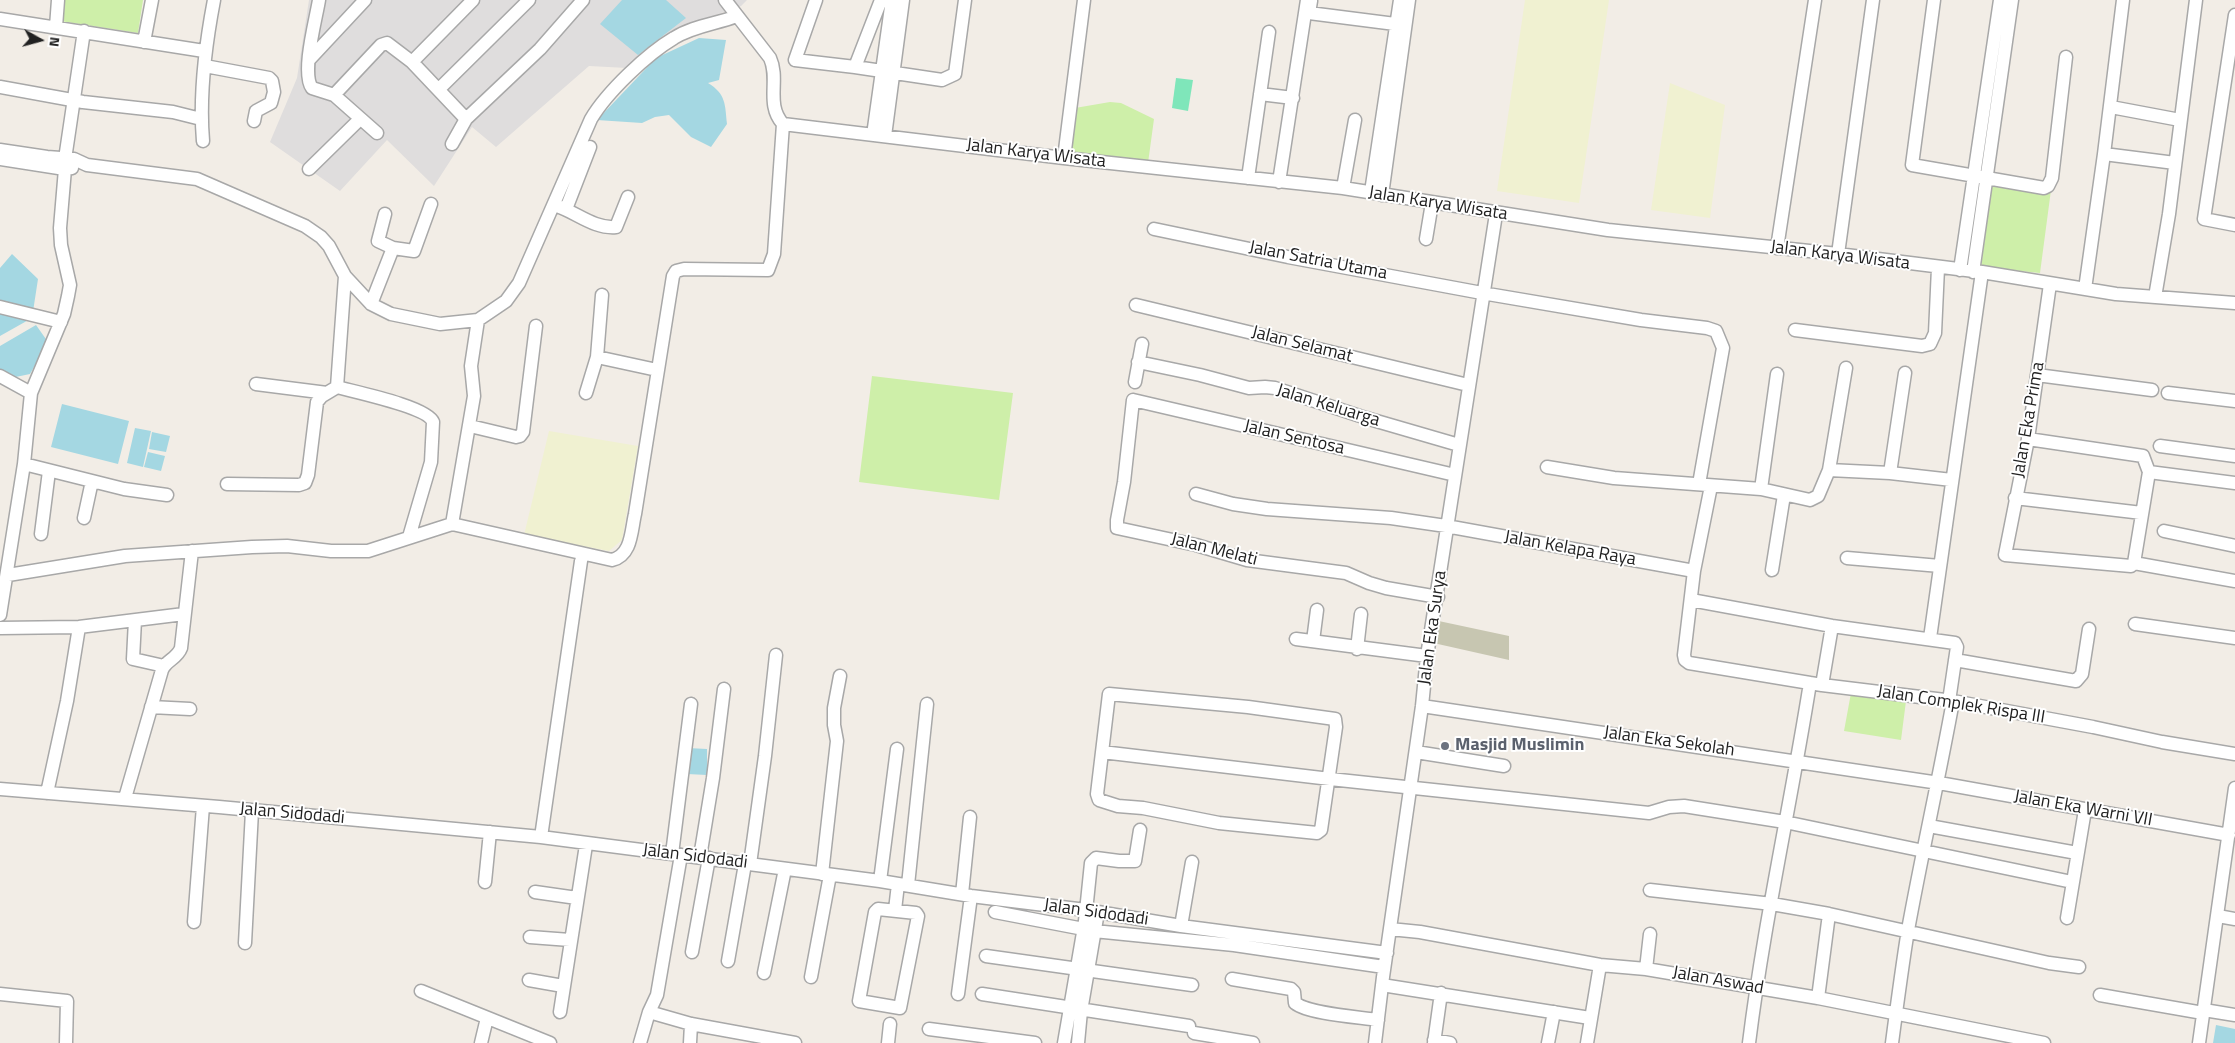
<!DOCTYPE html>
<style>
body{margin:0}
#map{position:relative;width:2235px;height:1043px;overflow:hidden;background:#f2ede6;font-family:"Titillium Web",sans-serif}
canvas{display:block}
.north{position:absolute;left:15px;top:15px;width:50px;height:50px;-webkit-text-stroke:4px #fff;paint-order:stroke;rotate:97deg;font-size:14px;font-weight:700;line-height:20px;text-align:center;color:#212121}
.north::after{content:'';display:block;margin:auto;width:18px;height:22px;background:#212121;clip-path:polygon(50% 0,100% 100%,50% 72%,0 100%)}
</style>
<div id="map">
<canvas width="2235" height="1043"></canvas>
<div class="north">N</div>
</div>
<script>
const c = document.querySelector('canvas').getContext('2d');
c.lineJoin = 'round';
function fillPath(path, color) { c.fillStyle = color; c.fill(path, 'evenodd'); }
function trace(path, color, width, dash) { c.strokeStyle = color; c.lineWidth = width; c.lineCap = dash ? 'butt' : 'round'; c.setLineDash(dash || []); c.stroke(path); }
function label(font, color, halo, rows, align = 'center') {
  c.font = font + ' "Titillium Web",sans-serif'; c.lineWidth = 4; c.setLineDash([]); c.textBaseline = 'middle'; c.strokeStyle = halo; c.fillStyle = color; for (const [text, x, y, turn = 0] of rows) {
    c.save(); c.translate(x, y); c.rotate((+turn || 0) * Math.PI / 180); c.textAlign = isNaN(turn) ? turn : align; if (halo) c.strokeText(text, 0, 0); c.fillText(text, 0, 0); c.restore();
  }
}
fillPath(new Path2D(`
 M309 0H747L741 6 688 25 627 68 589 66 496 147 472 127 434 186 387 140 340 191 270 142 297 78Z`), '#dfdddd');
fillPath(new Path2D(`
 M1434 620 1509 636V660L1429 642Z`), '#c7c6b1');
fillPath(new Path2D(`
 M1525 0H1609L1579 203 1497 191Z
 M1670 83 1725 105 1710 218 1651 210Z
 M549 431 638 446 622 540 609 551 524 535Z`), '#f0f1d1');
fillPath(new Path2D(`
 M62 0H143L138 33 60 21Z
 M1110 102 1121 103 1154 119 1148 163 1069 153 1075 108Z
 M1992 184 2051 190 2040 273 1981 267Z
 M872 376 1013 393 999 500 859 482Z
 M1851 693 1906 701 1901 740 1844 731Z`), '#ceefa9');
fillPath(new Path2D(`
 M1176 78 1193 80 1188 111 1172 108Z`), '#7fe6ba');
fillPath(new Path2D(`
 M622 0H666L686 18 638 55 600 24Z
 M699 38 726 40 719 80 708 83C726 94 725 104 727 124L711 147 691 137 669 115 655 117 642 123 597 120 656 58Z
 M12 254 38 279 32 318 0 336V268Z
 M36 325 48 342 30 374 6 379 0 375V346Z
 M62 404 129 421 118 464 51 447Z
 M135 428 151 431 143 467 127 463Z
 M152 432 170 436 166 452 149 449Z
 M148 452 165 456 161 471 144 467Z
 M688 748 707 749V775L687 774Z
 M2216 1025 2235 1029V1043H2213Z`), '#a4d7e2');
const minor = new Path2D(`
 M319 0C316 19 301 73 312 88L334 95 377 133
 M725 0 770 58C780 80 765 104 783 124L1064 158 1343 188 1608 230 1838 254 1982 272 2116 294 2235 303
 M816 0 795 60 855 67
 M881 0 855 67 942 80 955 74 965 0
 M1934 0 1912 165 2044 188 2048 186 2052 178 2066 57
 M1311 1 1309 13 1403 25
 M2235 15 2204 219 2235 225
 M0 19 204 51
 M56 27 58 0
 M144 42 152 0
 M309 60 365 0
 M412 62 473 0
 M205 66 269 78 272 81 274 92 271 103 256 111 254 121
 M0 87 83 102 173 112 201 119
 M439 89 529 0
 M1260 94 1293 98
 M334 95 381 45 387 43 412 62 466 119
 M2111 107 2180 120
 M873 135 892 0
 M885 136 903 0
 M203 141C199 94 205 47 214 0
 M452 144 466 119 540 49 583 0
 M0 150 47 157 74 159 87 165 197 179 305 226 321 237 329 246 345 276 371 304 391 314 440 324 478 320 506 301 519 283 591 119C607 92 647 54 674 38 693 26 716 24 737 16
 M2104 154 2175 163
 M1064 158 1084 0
 M0 159 65 169 72 168
 M65 159 84 31
 M309 169 360 119
 M1248 178 1269 32
 M1279 182 1307 0
 M1343 188 1355 120
 M1371 192 1400 0
 M1382 195 1409 0
 M554 205C575 211 593 229 616 227L628 197
 M566 209 590 147
 M385 214 378 241 393 248
 M1154 229 1288 257 1482 293 1641 320 1707 328 1716 331 1723 348 1699 484
 M1426 239 1432 203
 M1777 248 1815 0
 M1838 254 1873 0
 M1960 270 2000 0
 M1973 272 2012 0
 M2085 289 2104 154 2123 0
 M2155 297 2169 214 2196 0
 M371 304 393 248 414 251 431 204
 M1136 305 1468 385
 M0 307 61 322
 M1795 330 1922 346 1930 344 1935 333 1938 268
 M597 357 657 370
 M1138 362 1200 375 1249 388 1265 387 1275 388 1366 418 1459 445
 M2037 375 2152 390
 M0 376 31 393
 M1135 382 1142 344
 M256 384 327 393
 M337 387 345 276
 M586 393 597 357 602 295
 M2168 393 2235 401
 M470 426 516 437 520 436 523 432 536 326
 M2028 439 2143 456 2149 472 2134 563 2131 566 2005 555 2028 439 2050 284
 M2160 446 2235 456
 M24 464 124 489 167 495
 M1547 467 1614 478 1761 489 1810 500 1818 496 1829 470 1890 473 1952 480
 M1829 470 1846 368
 M2149 472 2235 483
 M1890 473 1905 373
 M227 484 299 485 305 483 308 475 317 402 322 396 337 387C355 392 428 407 433 422L431 462 409 537
 M1711 486 1694 571 1684 655 1685 660 1689 663 1822 685 1953 701 2093 727 2162 742 2235 754
 M1761 489 1777 374
 M1196 494 1233 504 1267 509 1391 518 1446 526 1694 571
 M2015 498 2142 513
 M84 518 92 481
 M452 524 474 396 471 366 478 320
 M2164 531 2235 546
 M41 534 49 471
 M1847 558 1940 566
 M2134 563 2235 581
 M1772 570 1784 495
 M8 575 125 556 252 547 287 546 331 551H368L452 524 612 560C632 555 631 531 635 514L673 276 676 271 684 269 768 270 774 254 783 124
 M1438 597 1386 588 1369 583 1346 573 1247 560 1196 545 1117 528V520L1124 482 1133 400 1455 475
 M1691 600 1832 626 1955 643 1957 647 1949 701
 M0 615 24 464 31 393 64 314 68 296 70 285 61 245 60 228 65 169
 M135 620 133 659 164 666
 M2135 624 2235 638
 M0 628 79 627 184 614
 M1930 638 1982 272
 M1296 639 1427 656
 M1313 641 1317 610
 M1357 649 1361 614
 M1955 660 2076 681 2082 674 2089 629
 M1822 685 1832 626
 M1109 694 1248 707 1335 719 1336 727 1321 830 1317 833 1219 823 1143 808 1118 806 1099 800 1097 794Z
 M1422 706 1939 783 2229 835
 M151 707 190 709
 M1102 752 1330 779 1649 813 1669 807 1684 806 1785 822 2072 882
 M1416 752 1504 766
 M0 789 219 807 541 837 880 881 971 896 1086 910 1181 926 1387 953
 M47 793 67 701 79 627
 M125 798 162 670C166 660 177 659 181 648L192 551
 M1929 826 2077 853
 M541 837 581 561
 M672 854 691 704
 M700 857 713 778 724 689
 M750 864 765 756 776 655
 M822 874 837 741 834 725V708L840 676
 M880 881 897 749
 M485 882 490 832
 M908 885 927 704
 M1650 890 1772 904 1829 914 2049 963 2079 967
 M535 892 577 898
 M962 894 970 817
 M878 909 916 913 918 916 900 1008 859 1001 875 912Z
 M895 910 898 884
 M995 912 1094 931 1234 945 1384 967
 M2218 916 2235 919
 M2067 918 2085 810
 M194 922 203 806
 M1181 926 1192 862
 M1390 929 1420 932 1600 965 1646 969 1818 998 2044 1043
 M530 937 570 940
 M245 943 252 811
 M692 952 709 858
 M986 956 1192 985
 M728 961 745 864
 M1646 969 1650 934
 M764 973 785 869
 M811 977 830 875
 M1232 979 1291 989 1294 992 1295 1003C1309 1014 1359 1017 1378 1020
 M529 980 563 986
 M1382 985 1590 1018
 M421 991 550 1043
 M0 994 67 1001 66 1043
 M958 994 971 896
 M982 994 1189 1026
 M2100 995 2203 1013
 M1818 998 1829 914
 M2204 1010 2235 1015
 M560 1012 586 845
 M649 1012 691 1024 795 1043
 M929 1029 1035 1043
 M1194 1033 1253 1043
 M1434 1040 1450 1043
 M481 1043 487 1018
 M640 1043 649 1012 657 995 681 855
 M690 1043 691 1024
 M888 1043 890 1024
 M1064 1043 1085 921 1091 863 1096 858 1119 861H1135L1140 830
 M1078 1043 1081 1011 1098 912
 M1375 1043 1383 977 1422 706 1427 656 1496 214
 M1434 1043 1441 993
 M1548 1043 1554 1012
 M1587 1043 1600 965
 M1749 1043C1764 922 1791 803 1810 683
 M1892 1043C1897 1005 1902 967 1908 930 1922 853 1939 778 1953 701
 M2199 1043 2235 788`);
trace(minor, '#a8a8a8', 15);
trace(minor, '#fff', 12);
for (const [x, y, r, color] of [
 [1445,746,5,"#6b7280"]
]) { const dot = new Path2D(); dot.arc(x, y, r, 0, 2 * Math.PI); c.fillStyle = color; c.fill(dot); trace(dot, '#fff', 2); }
label('18px', '#212121', '#fff', [
 ["Jalan Karya Wisata",1036,154,7],
 ["Jalan Karya Wisata",1438,204,9],
 ["Jalan Karya Wisata",1840,256,7],
 ["Jalan Satria Utama",1318,261,11],
 ["Jalan Selamat",1302,345,14],
 ["Jalan Keluarga",1328,406,17],
 ["Jalan Eka Prima",2029,420,-80],
 ["Jalan Sentosa",1294,438,13],
 ["Jalan Kelapa Raya",1570,549,10],
 ["Jalan Melati",1214,550,14],
 ["Jalan Eka Surya",1433,628,-82],
 ["Jalan Complek Rispa III",1961,705,9],
 ["Jalan Eka Sekolah",1669,742,8],
 ["Jalan Eka Warni VII",2083,809,10],
 ["Jalan Sidodadi",292,814,5],
 ["Jalan Sidodadi",695,857,7],
 ["Jalan Sidodadi",1096,913,8],
 ["Jalan Aswad",1718,981,10]
]);
label('bold 18px', '#5b616d', '#fff', [
 ["Masjid Muslimin",1455,746]
], 'left');
</script>
